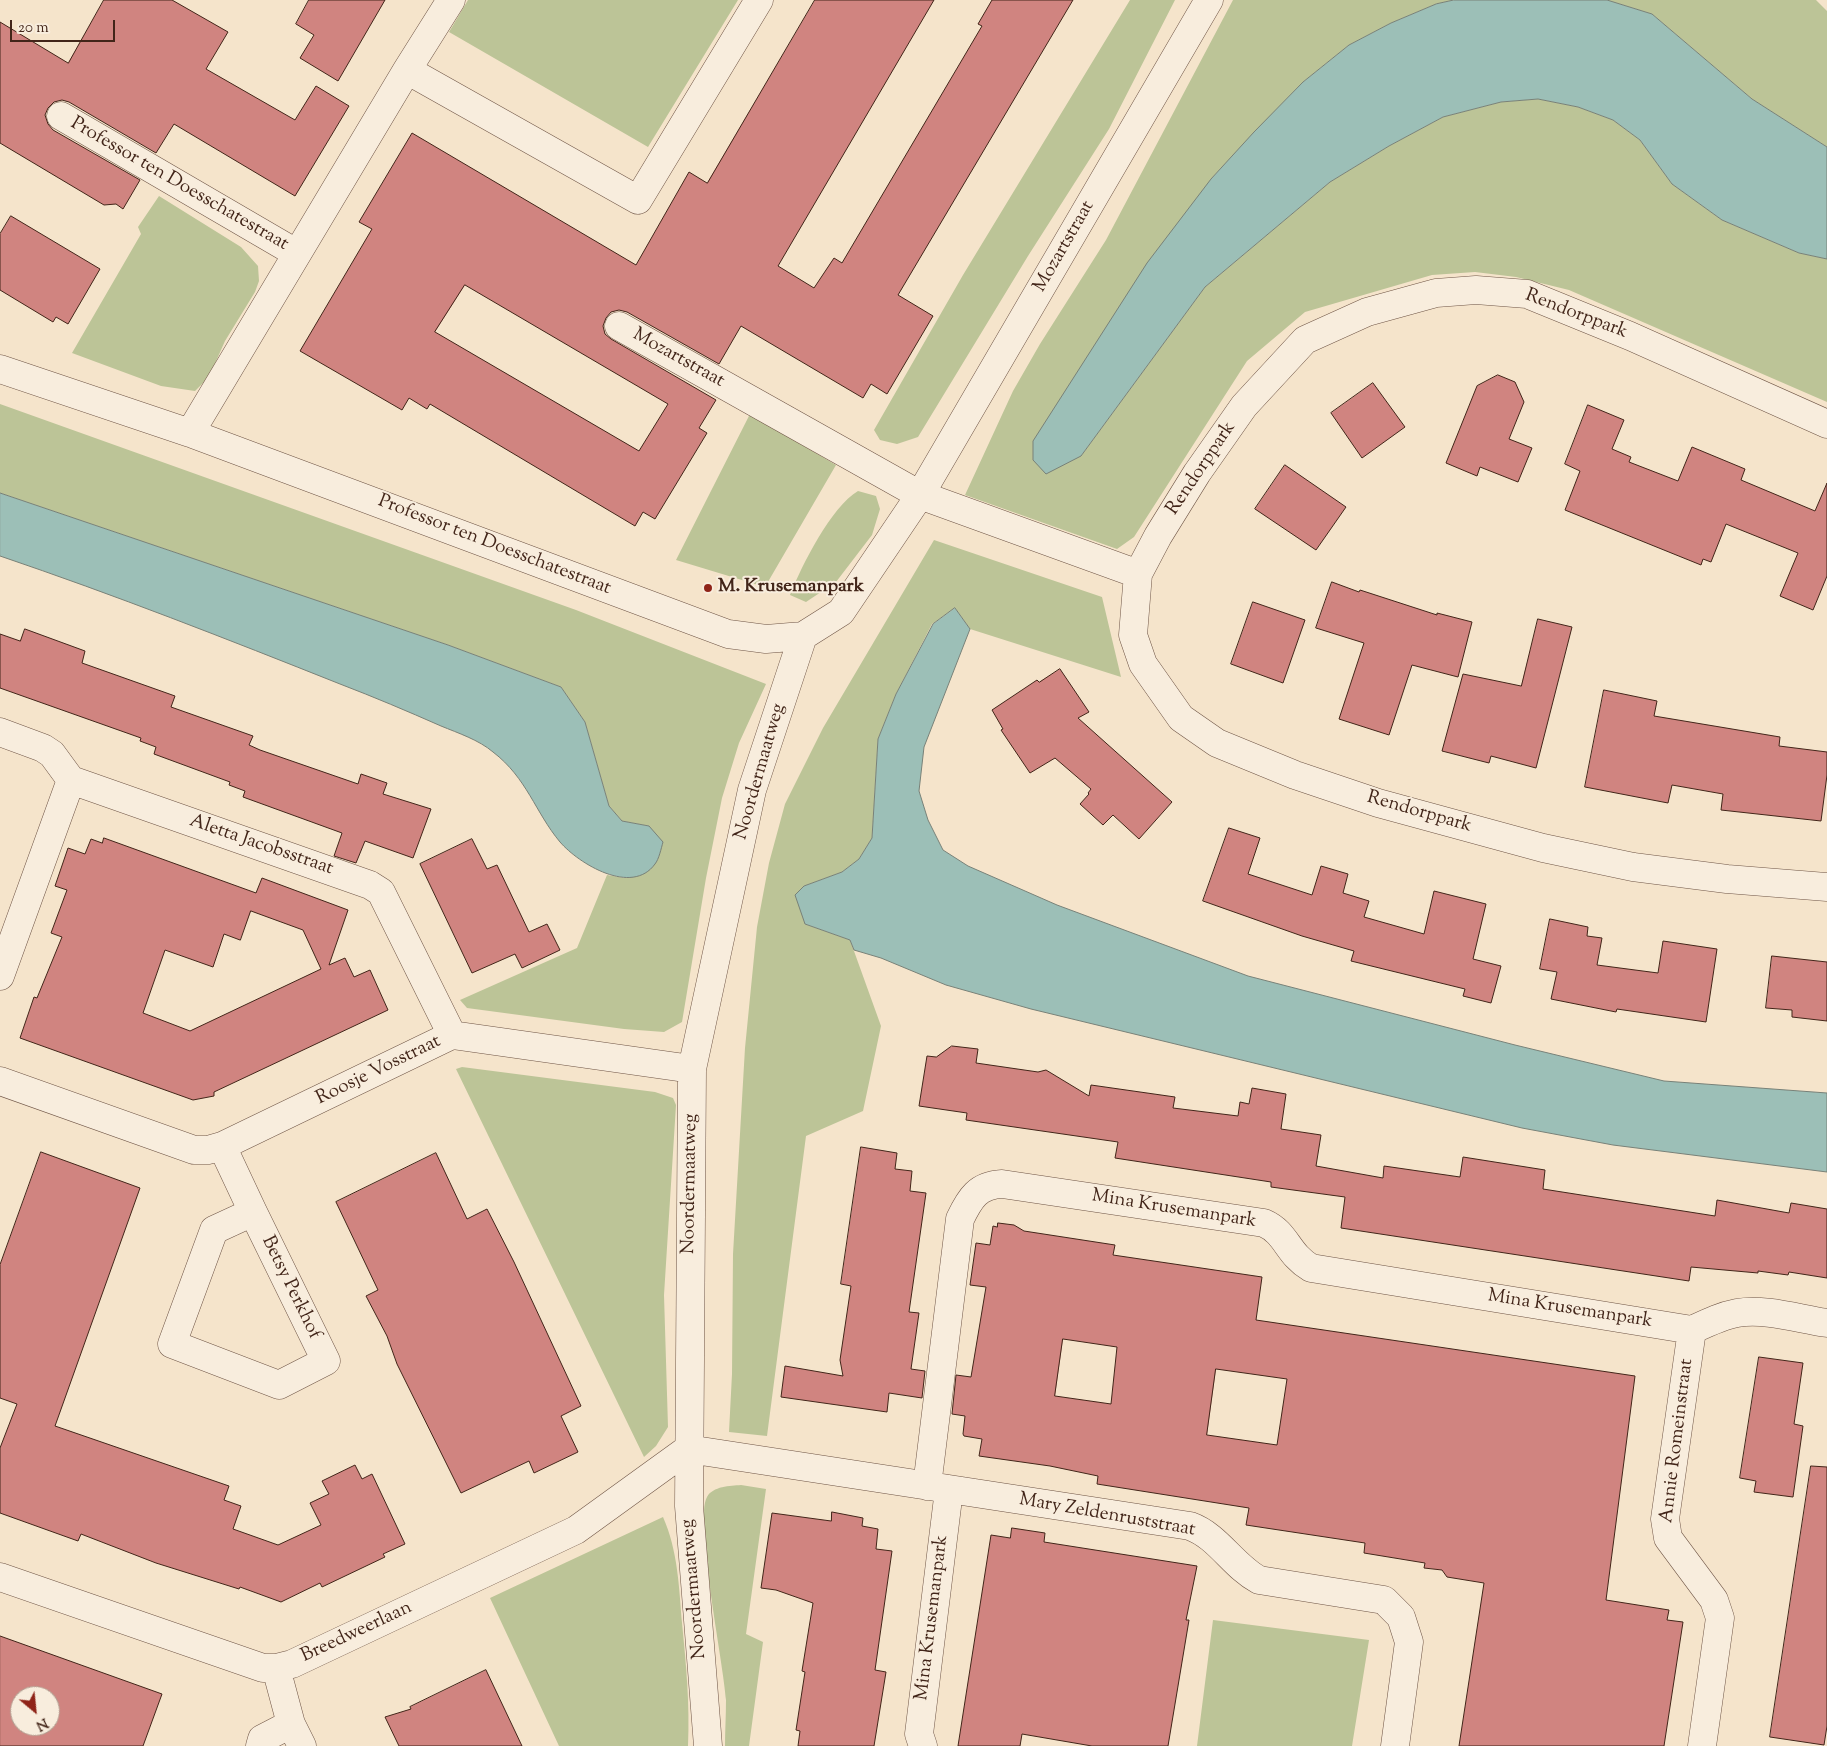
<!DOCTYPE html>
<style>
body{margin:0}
#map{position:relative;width:1827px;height:1746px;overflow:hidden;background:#f5e4cb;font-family:"Sorts Mill Goudy",serif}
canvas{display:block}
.north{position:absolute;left:10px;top:1686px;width:50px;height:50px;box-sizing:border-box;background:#f8eddd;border:1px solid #af9d8f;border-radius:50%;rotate:152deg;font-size:14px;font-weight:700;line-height:20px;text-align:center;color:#422519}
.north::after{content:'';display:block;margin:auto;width:18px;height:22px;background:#8f2418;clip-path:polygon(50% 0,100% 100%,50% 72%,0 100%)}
.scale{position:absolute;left:10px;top:20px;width:105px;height:22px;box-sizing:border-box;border:2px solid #422519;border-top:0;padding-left:6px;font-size:15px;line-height:18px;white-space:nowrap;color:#422519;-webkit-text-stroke:4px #f8eddd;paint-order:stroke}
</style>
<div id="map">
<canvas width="1827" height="1746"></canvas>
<div class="north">N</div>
<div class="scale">20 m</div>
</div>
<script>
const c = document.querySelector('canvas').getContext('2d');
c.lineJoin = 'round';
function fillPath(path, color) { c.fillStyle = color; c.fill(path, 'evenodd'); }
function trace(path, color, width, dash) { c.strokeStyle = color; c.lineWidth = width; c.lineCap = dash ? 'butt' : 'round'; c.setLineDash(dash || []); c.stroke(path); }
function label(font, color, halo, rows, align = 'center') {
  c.font = font + ' "Sorts Mill Goudy",serif'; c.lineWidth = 4; c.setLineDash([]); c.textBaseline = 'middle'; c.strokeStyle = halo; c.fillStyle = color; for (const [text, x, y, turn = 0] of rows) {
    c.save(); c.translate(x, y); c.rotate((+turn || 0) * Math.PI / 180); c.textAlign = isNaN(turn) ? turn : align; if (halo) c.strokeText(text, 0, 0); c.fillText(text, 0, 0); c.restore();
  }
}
fillPath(new Path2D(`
 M468 0H738L648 147 449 32Z
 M1130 0H1175L1109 129 1028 256 918 437 897 444 880 440 874 430 963 275Z
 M1233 0H1454L1436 4 1391 23 1349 45 1303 82 1211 179 1081 456 1205 287 1330 182 1389 146 1443 117 1501 102 1538 99 1578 107 1613 120 1640 140 1672 184 1722 220 1799 253 1827 259V402L1569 290 1516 277 1475 272 1432 275 1305 312 1247 361 1134 537 1117 549 965 495 1013 391 1040 344 1106 240Z
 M1607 0H1816L1827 11V147L1752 99 1652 14Z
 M159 196 241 247 258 266 259 281 255 292 225 341 209 377 195 391 161 386 72 353 141 234 138 227Z
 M0 404 576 610 766 684 739 743 722 798 706 878 682 1022 664 1032 624 1029 467 1008 460 1000 577 948 607 875 625 878 649 826 622 821 609 806 585 722 561 687 448 645 0 493Z
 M750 414 836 465 765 587 676 560Z
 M858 491 876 496 880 509 872 535 836 582 806 602 790 595C802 565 831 507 858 491Z
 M934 540 1102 597 1121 677 970 629 955 608 932 624 896 694 878 739 872 838 859 859 842 872 804 886 805 924 850 940 881 1026 863 1111 806 1136 767 1436 729 1432 732 1374 733 1254 745 1048 757 927 769 863 785 804 823 728Z
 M462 1067 655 1092 673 1098 676 1105 664 1295 668 1427 656 1446 644 1457 456 1069Z
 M741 1485 766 1489 746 1634 763 1642 749 1746H725C725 1731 726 1715 726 1700 724 1665 694 1519 707 1497 713 1486 730 1486 741 1485Z
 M663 1517C678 1551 679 1587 682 1623 686 1664 690 1704 688 1746H559L490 1598Z
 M1213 1620 1369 1640 1352 1746H1197Z`), '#bcc497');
const water = new Path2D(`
 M1454 0H1607L1652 14 1752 99 1827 147V259L1799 253 1722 220 1672 184 1640 140 1613 120 1578 107 1538 99 1501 102 1443 117 1389 146 1330 182 1205 287 1081 456 1046 474 1033 460V441L1147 263 1211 179 1254 132 1303 82 1349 45 1391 23 1436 4Z
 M0 493 448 645 561 687 585 722 609 806 622 821 649 826 663 842C661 849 659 859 655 864 632 896 579 864 560 842 535 812 527 778 493 752 479 740 458 733 441 726 407 711 374 697 340 684 227 639 115 595 0 556Z
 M955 608 970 629 924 747 919 791 928 820 943 850 968 866 1057 905 1248 976 1515 1045 1664 1081 1827 1093V1172L1613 1145 1522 1128 1031 1009 946 985 881 958 854 950 850 940 805 924 795 895 804 886 842 872 859 859 872 838 878 739 896 694 933 624Z`);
fillPath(water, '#9cbfb7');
trace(water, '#788178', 1);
const building = new Path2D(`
 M104 0H172L228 32 206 69 295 120 316 86 349 106 295 196 174 124 156 153 69 102 62 100 54 102 48 108 45 115 48 124 53 130 140 180 123 209 116 204 104 205 0 143V22L68 63Z
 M309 0H385L338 81 300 58 314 35 296 24Z
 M815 0H934L778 266 814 288 834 258 842 263 982 26 978 24 992 0H1073L898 295 933 316 887 394 871 384 863 398 741 326 719 364 627 312 619 310 611 312 606 318 603 326 605 334 611 339 716 400 699 428 707 433 655 519 643 512 635 526 430 404 427 409 409 398 402 410 300 351 372 229 359 222 412 133 636 265 689 172 707 183ZM465 285 668 404 639 451 435 332Z
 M11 216 100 269 68 324 56 317 53 322 0 290V234Z
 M1498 375 1515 382 1524 402 1509 439 1532 448 1518 482 1480 467 1477 476 1446 463 1477 386Z
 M1373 383 1405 427 1362 458 1331 413Z
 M1588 405 1624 420 1612 449 1631 457 1629 462 1678 481 1692 447 1745 469 1741 480 1815 511 1827 483V576L1813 610 1780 596 1798 553 1726 524 1711 562 1703 559 1701 565 1565 510 1580 471 1565 464Z
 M1285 465 1346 507 1316 550 1255 509Z
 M1332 582 1359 592 1360 590 1437 615V613L1472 622 1458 677 1412 665 1389 735 1339 719 1364 643 1316 628Z
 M1253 602 1305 620 1283 683 1231 664Z
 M1538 619 1572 627 1536 768 1491 756 1489 763 1442 751 1463 674 1521 686Z
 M25 629 85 651 82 663 175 696 171 707 253 736 249 745 260 750 358 784 361 774 387 783 383 794 431 809 413 858 365 841 356 863 334 856 342 833 243 797 245 791 229 785 230 782 154 754 156 747 140 741 141 738 0 688V634L20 641Z
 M1060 669 1089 712 1078 718 1172 802 1139 839 1113 815 1103 825 1080 804 1089 794 1088 793 1091 789 1055 758 1030 773 1001 730 1003 729 992 710 1037 680 1039 682Z
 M1604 690 1657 701 1654 716 1780 737 1779 746 1827 752V775L1821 821 1721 810 1723 794 1672 785 1668 803 1585 787Z
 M1229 828 1260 838 1248 874 1312 895 1321 866 1348 874 1343 893 1369 901 1364 917 1424 934 1434 891 1486 904 1473 959 1501 966 1491 1003 1463 996 1465 989 1351 961 1354 951 1302 936 1203 901Z
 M104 838 256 893 262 878 348 910 329 965 345 958 354 977 370 970 388 1010 214 1092V1096L193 1100 20 1038 34 997 37 998 62 937 51 933 67 890 55 886 68 848 85 854 91 839 102 843ZM251 911 303 930 321 969 190 1031 143 1013 165 950 213 967 224 934 240 940Z
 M472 839 487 869 497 865 529 932 547 924 560 950 522 968 515 954 472 973 420 864Z
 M1550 919 1588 927 1587 936 1602 938 1597 965 1658 973 1663 941 1717 949 1706 1022 1617 1009 1616 1012 1551 999 1557 972 1540 969Z
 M1772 956 1827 962V1021L1792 1017V1010L1766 1008Z
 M952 1046 978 1049 976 1063 1038 1072 1046 1070 1089 1096 1091 1085 1175 1097 1173 1108 1238 1116 1240 1102 1249 1104 1252 1088 1286 1094 1281 1129 1321 1135 1316 1166 1383 1178 1384 1166 1460 1177 1463 1157 1545 1170 1543 1189 1715 1216 1717 1200 1789 1213 1791 1203 1827 1209V1278L1789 1272 1788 1275 1758 1271V1273L1691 1267 1689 1281 1341 1228 1345 1197 1271 1187V1182L1115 1158 1118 1142 966 1120 967 1113 919 1106 927 1056 936 1057Z
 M861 1147 897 1153 895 1169 912 1171 910 1191 926 1193 909 1312 919 1313 911 1369 925 1371 922 1398 889 1393 887 1412 781 1397 785 1366 843 1376 840 1360 851 1286 841 1284Z
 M41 1152 140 1188 55 1426 229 1486 224 1500 241 1506 233 1529 278 1545 321 1525 310 1503 329 1494 322 1481 355 1465 362 1479 372 1474 405 1544 383 1554 385 1557 322 1587 320 1583 281 1602 240 1587 239 1589 156 1563 81 1534 78 1541 0 1513V1448L17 1404 0 1398V1265Z
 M436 1153 467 1219 487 1209 514 1262 581 1406 561 1416 578 1452 534 1473 529 1461 461 1493 397 1364 387 1336 366 1296 378 1290 336 1202Z
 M998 1223 1014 1225 1024 1231 1115 1245 1113 1255 1262 1277 1256 1320 1635 1376 1606 1600 1669 1610 1667 1620 1683 1622 1664 1746H1459L1484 1583 1447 1577 1442 1570 1424 1568 1425 1563 1364 1553 1365 1543 1246 1525 1249 1508 1097 1484 1098 1476 1050 1466 979 1456 982 1439 964 1436 963 1434 965 1416 952 1414 956 1375 971 1377 986 1287 970 1285 976 1243 990 1245 993 1226 997 1227ZM1063 1339 1117 1347 1111 1404 1055 1396ZM1216 1369 1287 1379 1277 1445 1207 1435Z
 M1759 1357 1803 1363 1794 1424 1803 1426 1793 1497 1754 1492 1756 1481 1740 1478Z
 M1811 1466 1827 1467V1726L1824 1745 1770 1737Z
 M832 1512 863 1518 862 1526 878 1529 876 1549 892 1551 875 1670 886 1672 874 1746H798L800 1731 796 1730 805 1672 802 1671 813 1603 776 1590 761 1588 772 1513 831 1521Z
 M1012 1528 1045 1533 1044 1542 1197 1566 1186 1620H1189L1168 1746H1092L1022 1734 1020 1746H958L991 1535 1010 1538Z
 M0 1636 162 1694 143 1746H0ZM20 1696H50V1726H20Z
 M486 1670 522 1746H399L385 1717 411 1709 410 1707Z`);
fillPath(building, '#d08480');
trace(building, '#422519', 1);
const minor = new Path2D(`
 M407 70 451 0
 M61 116 296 253
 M619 326 920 495 1138 574
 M0 369 190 433 728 634 766 639 803 636 841 612 920 495 1209 0
 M1827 424 1630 336 1527 294 1476 290 1436 293 1367 312 1305 340 1244 406 1197 473 1158 536 1138 574 1133 635 1143 664 1181 718 1217 743 1295 775 1378 803 1543 848 1633 867 1727 879 1827 887
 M190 433 407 70 638 200 759 0
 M0 732 43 748 52 754 71 780 370 885 381 892 452 1035
 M0 976 71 780
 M0 1081 194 1150H208L222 1146 253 1212
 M222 1146 452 1035 692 1069
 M253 1212 326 1361 279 1385 172 1344 214 1230Z
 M1692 1330 1665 1519 1668 1538 1714 1600 1720 1618 1702 1746
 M688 1449 1190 1526C1218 1536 1233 1566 1259 1580L1384 1600 1401 1617 1409 1642 1395 1746
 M927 1486 960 1219C970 1198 978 1185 1002 1184L1264 1223C1287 1233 1287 1254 1311 1268L1692 1330C1707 1323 1721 1316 1737 1313 1765 1308 1799 1319 1827 1323
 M0 1577 263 1668H276L292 1664 576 1530 688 1449
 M276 1668 291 1724 302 1746
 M260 1746 262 1739 291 1724
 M708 1746 689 1506 692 1069 752 790 803 636
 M923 1746 919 1734 949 1490`);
trace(minor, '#6f5546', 29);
trace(minor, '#f8eddd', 28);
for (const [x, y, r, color] of [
 [708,588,5,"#8f2418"]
]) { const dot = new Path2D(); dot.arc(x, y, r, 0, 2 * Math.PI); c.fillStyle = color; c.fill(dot); trace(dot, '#f8eddd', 2); }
label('19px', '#422519', '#f8eddd', [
 ["Professor ten Doesschatestraat",179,185,30],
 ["Mozartstraat",1065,247,-60],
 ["Rendorppark",1576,315,21],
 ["Mozartstraat",678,359,29],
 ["Rendorppark",1202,469,-56],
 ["Professor ten Doesschatestraat",494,546,21],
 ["Noordermaatweg",761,772,-74],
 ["Rendorppark",1419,813,16],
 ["Aletta Jacobsstraat",261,846,19],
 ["Roosje Vosstraat",379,1071,-26],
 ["Noordermaatweg",691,1184,-89],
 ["Mina Krusemanpark",1174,1210,9],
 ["Betsy Perkhof",290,1288,64],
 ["Mina Krusemanpark",1570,1310,9],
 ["Annie Romeinstraat",1678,1441,-83],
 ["Mary Zeldenruststraat",1107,1516,10],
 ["Noordermaatweg",695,1589,-95],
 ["Mina Krusemanpark",933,1618,-83],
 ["Breedweerlaan",357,1633,-25]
]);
label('bold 19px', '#422519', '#f8eddd', [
 ["M. Krusemanpark",718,588]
], 'left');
</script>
